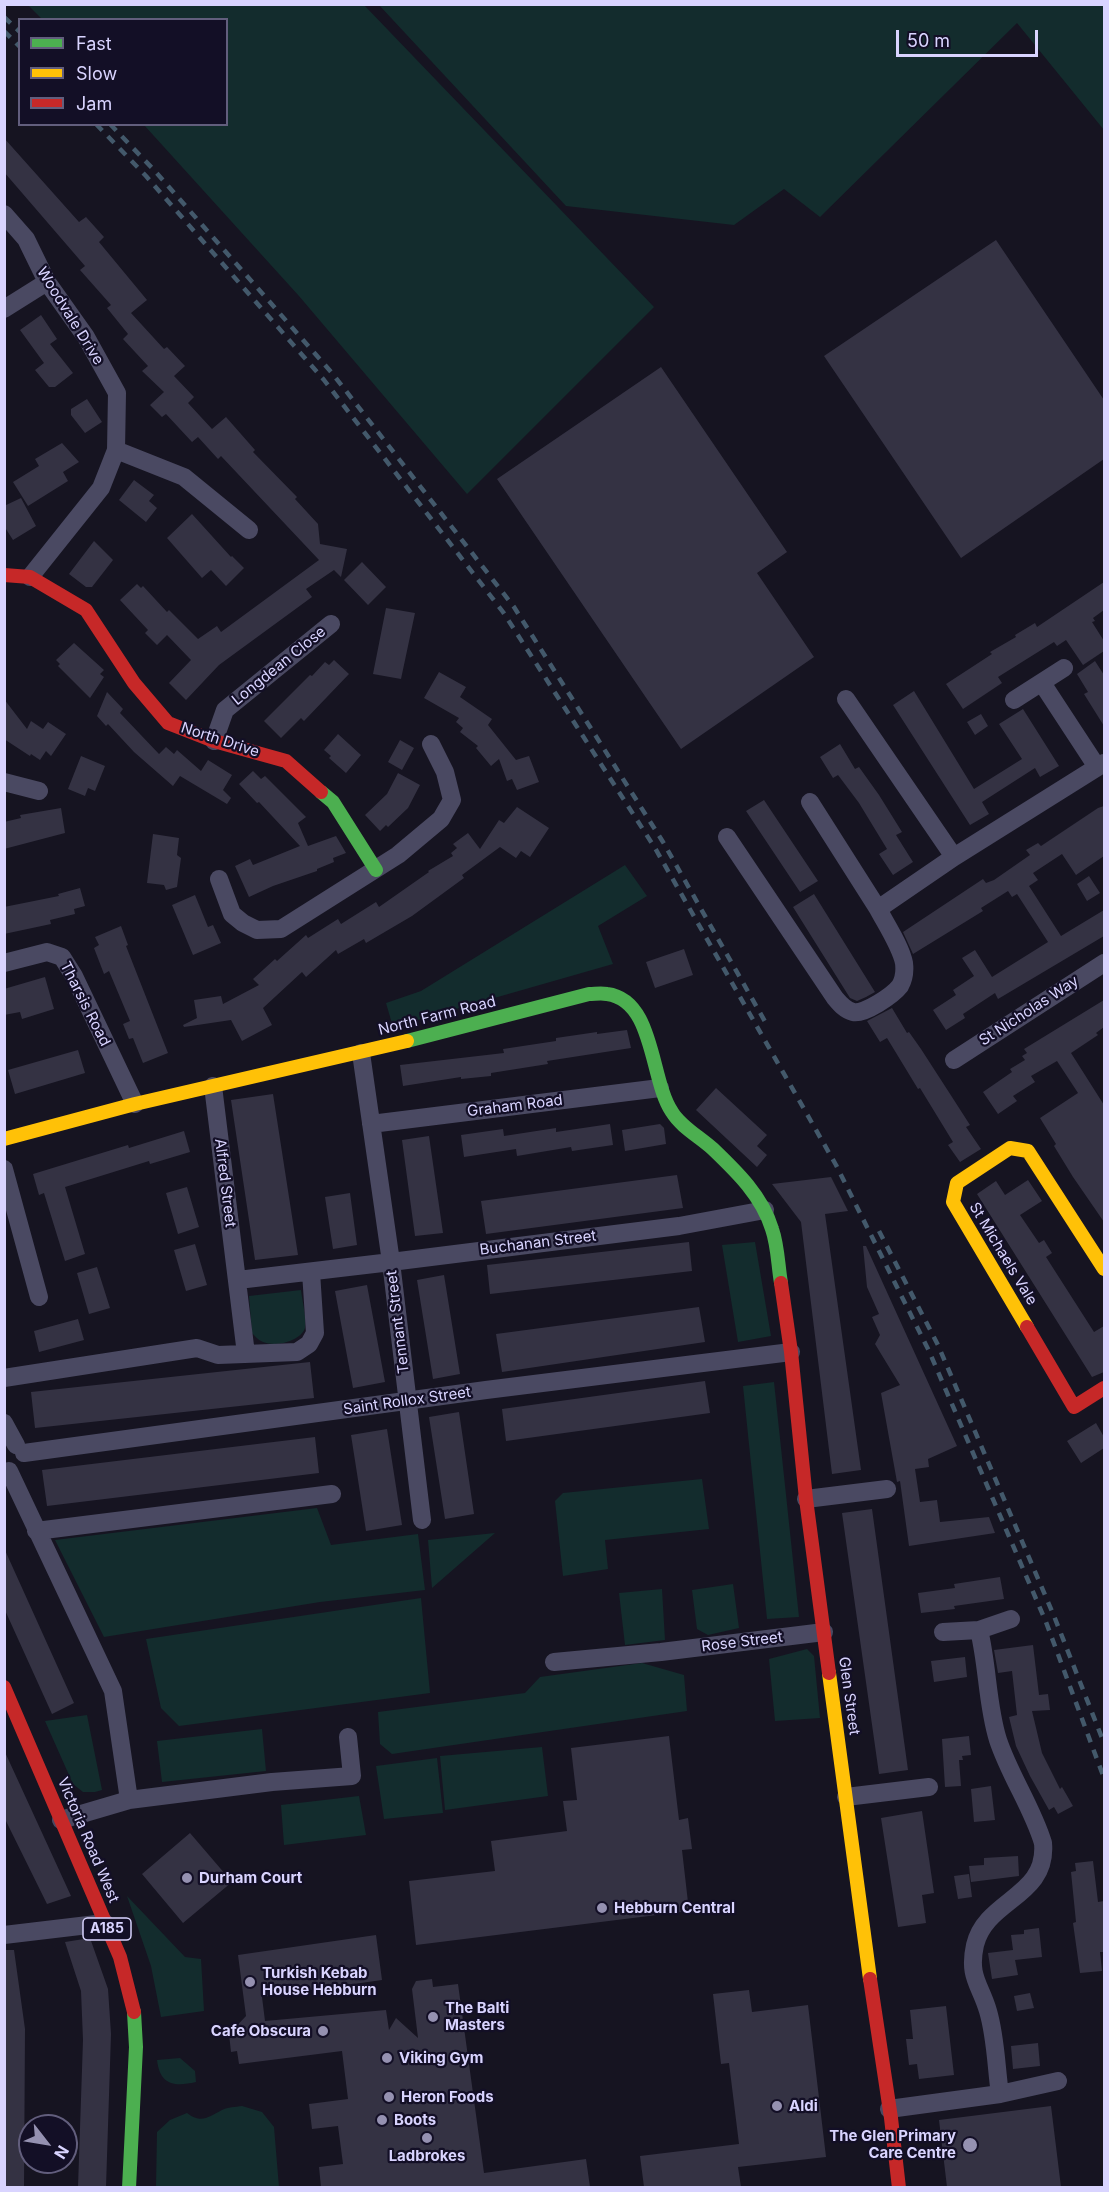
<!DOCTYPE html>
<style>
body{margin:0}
#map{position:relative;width:1109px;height:2192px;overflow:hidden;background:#161421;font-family:Inter,sans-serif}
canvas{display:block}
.frame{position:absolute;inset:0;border:6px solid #d9d4ff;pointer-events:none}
.legend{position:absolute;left:18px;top:18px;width:210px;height:108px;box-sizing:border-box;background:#130f26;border:2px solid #625e7d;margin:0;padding:8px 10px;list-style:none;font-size:18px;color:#d9d4ff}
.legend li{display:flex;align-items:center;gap:12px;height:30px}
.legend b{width:30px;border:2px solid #625e7d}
.north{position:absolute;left:18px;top:2114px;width:60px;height:60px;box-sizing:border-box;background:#130f26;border:2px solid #625e7d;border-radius:50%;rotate:121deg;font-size:16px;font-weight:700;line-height:24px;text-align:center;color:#d9d4ff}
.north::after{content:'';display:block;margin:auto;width:21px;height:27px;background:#9591b1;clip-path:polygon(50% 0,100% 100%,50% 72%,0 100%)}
.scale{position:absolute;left:896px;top:30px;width:142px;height:27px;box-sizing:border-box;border:3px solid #d9d4ff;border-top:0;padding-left:8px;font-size:18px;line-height:21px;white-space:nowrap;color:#d9d4ff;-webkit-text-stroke:4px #130f26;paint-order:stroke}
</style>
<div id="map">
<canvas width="1109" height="2192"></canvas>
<div class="frame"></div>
<ul class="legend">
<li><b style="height:8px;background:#4caf50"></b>Fast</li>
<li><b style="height:8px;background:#ffc107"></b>Slow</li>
<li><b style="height:8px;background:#c62828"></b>Jam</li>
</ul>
<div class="north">N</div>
<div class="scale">50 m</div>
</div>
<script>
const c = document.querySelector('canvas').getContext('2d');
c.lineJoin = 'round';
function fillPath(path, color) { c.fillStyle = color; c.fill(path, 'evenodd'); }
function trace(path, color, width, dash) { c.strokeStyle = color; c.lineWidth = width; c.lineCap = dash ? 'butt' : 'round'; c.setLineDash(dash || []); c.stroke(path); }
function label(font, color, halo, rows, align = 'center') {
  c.font = font + ' Inter,sans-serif'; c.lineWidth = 4.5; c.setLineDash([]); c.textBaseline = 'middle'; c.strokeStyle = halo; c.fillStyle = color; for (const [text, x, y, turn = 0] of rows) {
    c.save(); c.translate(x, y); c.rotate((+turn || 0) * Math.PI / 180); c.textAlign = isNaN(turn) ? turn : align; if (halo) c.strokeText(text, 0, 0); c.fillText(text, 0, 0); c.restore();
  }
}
fillPath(new Path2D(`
 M28 5H364L654 307 467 494 299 296 144 125 226 124V20L42 19Z
 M379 5H1104V130L1017 23 820 217 784 189 734 225 566 206Z
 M625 865 647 896 598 926 613 964 393 1027 386 1003 421 991Z
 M755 1242 771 1336 738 1342 722 1245Z
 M301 1290C302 1299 307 1320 305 1328 300 1342 275 1347 263 1342 258 1340 255 1336 252 1333L249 1296Z
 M774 1382 799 1617 767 1619 743 1386Z
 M702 1479 709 1529 605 1540 608 1569 563 1576 555 1501 563 1493Z
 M317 1508 331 1545 418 1534 425 1590 320 1602 104 1637 55 1540Z
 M495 1533 432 1588 428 1540Z
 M733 1584 739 1628 708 1635 697 1629 692 1590Z
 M662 1589 665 1640 625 1645 619 1593Z
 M421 1598 430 1693 179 1726 161 1708 146 1639Z
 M807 1649 814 1656 820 1718 775 1721 769 1659Z
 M642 1663 684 1675 687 1711 392 1754 380 1744 378 1712 525 1693 540 1677Z
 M87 1715 102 1790 95 1792H83L73 1784 45 1721Z
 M262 1729 266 1771 162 1782 157 1741Z
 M542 1747 548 1796 445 1810 440 1756Z
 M437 1758 443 1813 384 1819 376 1766Z
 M359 1796 366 1835 284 1845 281 1805Z
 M127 1896 185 1957 201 1959 204 2011 161 2017 151 1966Z
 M180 2058 195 2071 196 2082C174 2087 160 2085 157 2060Z
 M242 2106 262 2112 274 2127 279 2187H156L157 2132 170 2120 187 2113C202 2124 208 2117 222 2110 228 2107 235 2107 242 2106Z`), '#132c2d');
fillPath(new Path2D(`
 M4 138 79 222 86 217 104 237 99 242 147 300 131 313 164 349 167 347 185 366 174 376 194 397 188 403 212 429 226 417 255 450 253 452 297 497 295 499 318 524 320 544 347 549 341 577 334 570 306 589 312 597 219 665 186 700 169 683 191 660 167 635 157 645 145 633 148 630 120 600 137 584 141 588 143 586 167 612 169 610 198 639 217 626 221 632 319 560 221 456 218 459 198 437 192 442 166 414 162 417 150 405 164 392 142 371 148 366 123 339 128 334 107 308 111 305 80 270 85 266 4 172Z
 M996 240 1104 400V459L961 558 824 356Z
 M41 315 57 339 50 344 73 373 55 387H49L35 370 44 363 20 330Z
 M661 367 787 552 757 573 814 657 681 749 497 479Z
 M87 399 102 422 85 433 71 415V409Z
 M62 443 79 462 63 472 68 481 28 506 13 482 39 466 35 459Z
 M134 480 154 495 149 501 157 508 146 522 119 500Z
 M21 498 36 526 13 540 4 526V506Z
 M192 514 231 557 232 556 244 568 226 586 211 570 202 578 167 538Z
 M94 541 113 560 92 587H86L69 574Z
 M362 562 386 587 368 605 344 580Z
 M1104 582V610L1093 618 1095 621 1092 622 1104 641V651L1083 665 1066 640 1057 646 1054 642 998 677 1002 683 963 709 946 684 992 654 990 652 1016 637 1015 635 1035 623 1037 627Z
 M386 608 415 613 401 679 373 674Z
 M74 643 104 670 100 674 104 677 90 698 58 666 60 664 56 660Z
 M334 660 349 674 304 721 301 718 281 738 264 721 310 675 312 676 325 662 329 665Z
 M1095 661 1104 675V726L1084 694 1088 692 1077 674Z
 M439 672 466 687 460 697 492 719 488 725 516 760 529 756 539 782 517 790 512 779 507 781 499 759 491 766 476 748 478 746 460 732 463 728 456 722 459 718 424 698Z
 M914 691 974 789 1022 759 999 724 1023 709 1059 766 1040 777 1035 768 982 802 989 814 970 825 893 705Z
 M107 692 123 709 120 713 159 754 166 747 174 754 177 750 201 771 208 760 232 775 223 790 231 798 227 804 180 776 173 786 134 752 108 724 106 726 97 716Z
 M4 699 27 729 31 721 43 729 48 722 66 734 51 756 46 751 40 760 31 754 30 756 4 739Z
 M981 714 988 726 975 735 967 722Z
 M338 734 361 755 346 773 329 758 331 756 324 750Z
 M400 740 414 748 402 770 388 762Z
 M840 744 855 769 859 767 879 795 902 832 896 835 913 862 893 875 879 854 887 849 859 803 838 775 833 778 820 757Z
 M81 756 105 766 95 791 88 788 85 796 68 789Z
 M253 771 261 779 265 776 306 817 298 823 308 846 336 836 346 853 333 858 334 862 317 869V871L273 886 249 897 235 866 250 859 253 865 300 846 259 802 257 803 239 784Z
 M398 773 420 785 408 808 388 827 386 825 380 831 365 815 387 794Z
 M764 800 818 881 800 892 746 811Z
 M1104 806V856L1076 875 1062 854 1033 873 1038 880 1029 886 1061 936 1104 910V936L998 999 995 993 963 1014 965 1018 946 1030 933 1010 956 995 953 990 974 976 962 958 975 950 992 977 1048 942 1017 894 1012 897 1008 891 981 908 983 911 913 954 903 932 983 879 986 883 994 880 1030 855 1026 850 1038 843 1041 846 1098 808Z
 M517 807 549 828 530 857 521 851 516 858 500 847 462 875 464 878 412 916 366 943 364 939 338 954 336 950 306 977 302 972 263 1008 272 1025 242 1041 231 1020 184 1027 183 1025 197 1018 194 1000 221 996 223 1004 259 985 253 979 275 959 277 961 306 935 308 938 338 919 341 924 376 902 379 907 429 872 428 871 453 856 451 853 457 848 453 844 468 833 480 849 499 820 504 823Z
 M61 808 65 833 4 849V822L21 818 20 815Z
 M153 834 179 838 177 855 181 858 177 887 166 890 164 885 147 883Z
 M1089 876 1100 893 1087 901 1077 884Z
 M80 888 85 906 74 909 75 914 50 920 51 924 4 934V907L59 896 58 894Z
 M814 894 875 992 866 997 857 1001 850 998 793 907Z
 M195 895 208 927 213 925 221 943 193 955 172 905Z
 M121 926 128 945 126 946 168 1053 143 1063 133 1038 129 1039 123 1024 130 1021 109 971 104 974 94 948 99 945 95 937Z
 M684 949 693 975 655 988 646 962Z
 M45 977 54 1009 22 1019 20 1012 4 1015V989Z
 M1104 1000V1027L1096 1033 1098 1035 1071 1053 1104 1105V1222L1073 1177 1054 1146 1056 1144 1040 1118 1078 1093 1057 1061 1031 1076 1035 1082 1013 1096 1017 1101 998 1114 983 1092 1012 1072 1010 1069 1025 1060 1022 1056 1027 1053 1024 1049Z
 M892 1008 907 1033 909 1032 921 1049 952 1097 970 1125 966 1127 981 1149 960 1162 948 1145 953 1142 920 1088 918 1089 887 1038 880 1042 867 1021Z
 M627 1030 631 1048 547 1061 548 1064 491 1073V1076L461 1079V1077L403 1086 400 1065 504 1053 503 1049 556 1041V1038L597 1032V1034Z
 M78 1050 85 1073 15 1094 8 1070Z
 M716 1088 767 1135 757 1146 767 1155 757 1167 696 1110Z
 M273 1094 298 1255 255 1260 231 1100Z
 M610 1124 613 1145 572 1151 571 1147 517 1156 516 1149 464 1157 461 1135 503 1129 504 1136 556 1128V1132Z
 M660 1124 664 1128 666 1144 625 1151 622 1130Z
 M184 1131 190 1152 150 1164 149 1161 65 1187 85 1254 65 1261 44 1193 39 1195 33 1174 128 1145 129 1148Z
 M429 1136 443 1233 415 1236 402 1140Z
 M677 1175 683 1208 486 1234 481 1201Z
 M831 1177 848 1211 825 1214 861 1470 832 1474 801 1222 772 1184Z
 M1028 1180 1042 1201 1020 1215 1039 1243 1044 1240 1052 1253 1046 1257 1094 1332 1104 1326V1372L1092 1377 977 1194 996 1181 1005 1195Z
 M187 1187 199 1227 178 1234 166 1193Z
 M350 1193 357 1245 333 1249 325 1197Z
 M689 1242 692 1271 490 1294 487 1265Z
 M195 1244 207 1285 186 1291 174 1250Z
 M863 1246H866L957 1446 928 1459 929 1467 915 1469 920 1502 937 1500 940 1522 989 1517 995 1533 909 1546 900 1481 897 1482 881 1393 900 1385 875 1344 880 1335 872 1317 879 1314 867 1287Z
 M97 1267 110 1308 89 1314 77 1273Z
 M444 1275 460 1374 433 1379 417 1280Z
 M367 1285 385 1382 353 1388 335 1291Z
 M699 1307 705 1342 502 1372 496 1334Z
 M78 1319 84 1340 39 1352 34 1331Z
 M310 1362 314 1398 35 1428 31 1392Z
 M705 1381 710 1413 506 1441 502 1409Z
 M459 1412 474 1514 445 1519 429 1417Z
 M1096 1423 1104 1437V1448L1081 1463 1067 1441Z
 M387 1429 402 1525 366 1531 351 1435Z
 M315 1437 319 1473 47 1506 42 1470Z
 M872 1509 908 1770 879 1774 842 1513Z
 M4 1548 74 1703 52 1714 4 1608Z
 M1000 1577 1004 1599 954 1606 955 1609 921 1613 918 1593 955 1588 954 1584Z
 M1033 1645 1039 1695 1048 1694 1050 1710 1032 1711 1042 1753 1060 1789 1062 1787 1073 1806 1058 1814 1054 1807 1049 1810 1030 1776 1016 1746 1009 1717 1017 1715 1012 1671 998 1673 994 1650Z
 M965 1657 967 1677 934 1682 931 1661Z
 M669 1736 679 1820 688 1818 692 1849 682 1850 689 1911 416 1945 409 1881 495 1871 491 1841 567 1831 563 1801 577 1800 571 1748Z
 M969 1736 971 1755 962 1756 963 1760H959L961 1786 945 1787 942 1739Z
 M4 1750 71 1896 47 1904 4 1817Z
 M991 1786 995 1820 974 1822 971 1789Z
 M922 1811 934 1893 922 1895 926 1923 898 1927 881 1818Z
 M190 1833 232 1882 183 1923 142 1874Z
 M1018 1856 1019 1876 971 1882 969 1866 984 1865V1858Z
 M1093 1861 1098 1902 1104 1901V1952H1100L1102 1971 1080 1973 1073 1923 1076 1922 1071 1872 1076 1871 1075 1863Z
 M969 1874 972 1897 958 1899 954 1876Z
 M1039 1928 1042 1957 1015 1960 1018 1975 992 1979 988 1953 1013 1950 1011 1935 1024 1934V1930Z
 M376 1935 382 1980 262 1997 265 2021 386 2010 389 2030 396 2018 418 2038 412 1989 416 1981 432 1979 433 1987 458 1984 484 2173 586 2159 590 2187H321L319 2167 343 2164 338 2126 312 2129 309 2104 348 2099 342 2051 239 2064 237 2051 231 2052 229 2034 246 2016 238 1955Z
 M90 1938 108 1989 111 2034 106 2187H78L83 2040 81 1991 65 1942Z
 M4 1950H14L25 2029 24 2187H4Z
 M749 1990 752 2012 808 2005 826 2157 738 2167 741 2187H644L640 2156 739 2144 729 2063 721 2064 713 1994Z
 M1030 1993 1034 2008 1017 2011 1014 1996Z
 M946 2006 954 2075 919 2079 917 2064 909 2065 906 2039H913L910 2010Z
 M1038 2043 1040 2066 1013 2069 1011 2046Z
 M1051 2106 1061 2187H947L939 2120Z`), '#343243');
trace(new Path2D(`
 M4 214 26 239 47 282 86 337 117 393 116 450 101 488 30 577
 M4 309 47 282
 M116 450 184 477 249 530
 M1042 683 1097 767
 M846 699 954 857 1104 763
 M1014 700 1064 668
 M214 741 225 710 331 624
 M4 782 39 791
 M810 802 878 909 954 857
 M727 837 835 998C840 1004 845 1010 853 1012 864 1015 893 995 900 986 904 979 905 971 904 963 901 947 886 924 878 909
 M219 879 232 914 243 923 257 930 281 929 398 855 441 819 452 800 445 772 431 744
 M4 963 47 952 62 957 74 976 135 1104
 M361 1053 391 1262 422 1520
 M954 1060 1104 963
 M213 1086 246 1354
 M371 1124 660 1088
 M4 1169 39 1297
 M238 1280 391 1262 679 1226 765 1210
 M4 1378 197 1348 218 1355 297 1352 309 1344 315 1333 311 1272
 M4 1423 16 1445
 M24 1453 486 1390 791 1352
 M9 1471 113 1691 129 1800
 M806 1499 887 1489
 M36 1531 332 1494
 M979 1630 1011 1619
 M943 1632 979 1630C988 1667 987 1705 998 1740 1010 1776 1032 1807 1043 1843 1048 1897 986 1899 975 1945 968 1977 980 1984 988 2011 996 2038 996 2067 1000 2094
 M554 1662 661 1652 824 1632
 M846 1797 929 1787
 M61 1820 129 1800 272 1782 352 1776 348 1737
 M4 1935 105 1923
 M889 2109 1000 2094 1058 2081`), '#4a4962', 18);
trace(new Path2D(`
 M321 792 333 802 376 870
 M407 1041 589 994C595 994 601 993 607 994 655 1000 650 1080 672 1112 681 1127 700 1137 713 1149 737 1172 762 1196 772 1229 778 1246 778 1266 781 1283
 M129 2188 136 2047 134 2012`), '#4caf50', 14);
trace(new Path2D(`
 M4 1139 135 1104 407 1041
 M1027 1327 953 1202 957 1183 1010 1148 1028 1151 1104 1269
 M829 1673 870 1979`), '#ffc107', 14);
trace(new Path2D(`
 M4 575 30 577 86 610 134 683 168 723 214 741 286 761 321 792
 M781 1283 791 1352 806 1499 829 1673
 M1027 1327 1074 1407 1104 1388
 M4 1687 120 1957 134 2012
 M870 1979 891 2118 899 2188`), '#c62828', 14);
trace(new Path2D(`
 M4 17 20 32
 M4 31 20 47
 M96 124 146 176 324 380 503 612 655 848 836 1165 929 1351 1046 1622 1104 1778
 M110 124 154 170 332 373 514 607 663 842 767 1025
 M879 1231 938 1345 1054 1616 1104 1743`), '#43596b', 4.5, [9, 8]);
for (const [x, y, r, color] of [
 [187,1878,6,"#9591b1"],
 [602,1908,6,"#9591b1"],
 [250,1982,6,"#9591b1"],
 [433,2017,6,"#9591b1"],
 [323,2031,6,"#9591b1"],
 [387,2058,6,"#9591b1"],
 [389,2097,6,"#9591b1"],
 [777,2106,6,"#9591b1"],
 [382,2120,6,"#9591b1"],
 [427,2138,6,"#9591b1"],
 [970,2145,8,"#9591b1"]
]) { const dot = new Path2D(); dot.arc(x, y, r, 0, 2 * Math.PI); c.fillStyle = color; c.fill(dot); trace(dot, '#130f26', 2); }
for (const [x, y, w] of [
 [107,1929,48]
]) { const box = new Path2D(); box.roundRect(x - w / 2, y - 11, w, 22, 4.5); c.fillStyle = '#130f26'; c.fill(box); trace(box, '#d9d4ff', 1.5); }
label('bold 14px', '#d9d4ff', null, [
 ["A185",107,1929]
]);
label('15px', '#d9d4ff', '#130f26', [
 ["Woodvale Drive",70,316,58],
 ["Longdean Close",279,666,-39],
 ["North Drive",220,740,18],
 ["Tharsis Road",85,1004,63],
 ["St Nicholas Way",1029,1011,-33],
 ["North Farm Road",437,1016,-14],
 ["Graham Road",515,1106,-7],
 ["Alfred Street",225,1183,83],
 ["Buchanan Street",538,1243,-7],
 ["St Michaels Vale",1003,1254,59],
 ["Tennant Street",398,1322,-97],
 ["Saint Rollox Street",407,1401,-8],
 ["Rose Street",742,1642,-7],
 ["Glen Street",849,1696,82],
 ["Victoria Road West",88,1840,67]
]);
label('bold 15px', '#d9d4ff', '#130f26', [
 ["Durham Court",199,1878],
 ["Hebburn Central",614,1908],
 ["Turkish Kebab",262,1973],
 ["House Hebburn",262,1990],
 ["The Balti",445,2008],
 ["Masters",445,2025],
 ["Cafe Obscura",311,2031,"right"],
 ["Viking Gym",399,2058],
 ["Heron Foods",401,2097],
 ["Aldi",789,2106],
 ["Boots",394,2120],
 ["The Glen Primary",956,2136,"right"],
 ["Care Centre",956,2153,"right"],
 ["Ladbrokes",427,2156,"center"]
], 'left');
</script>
